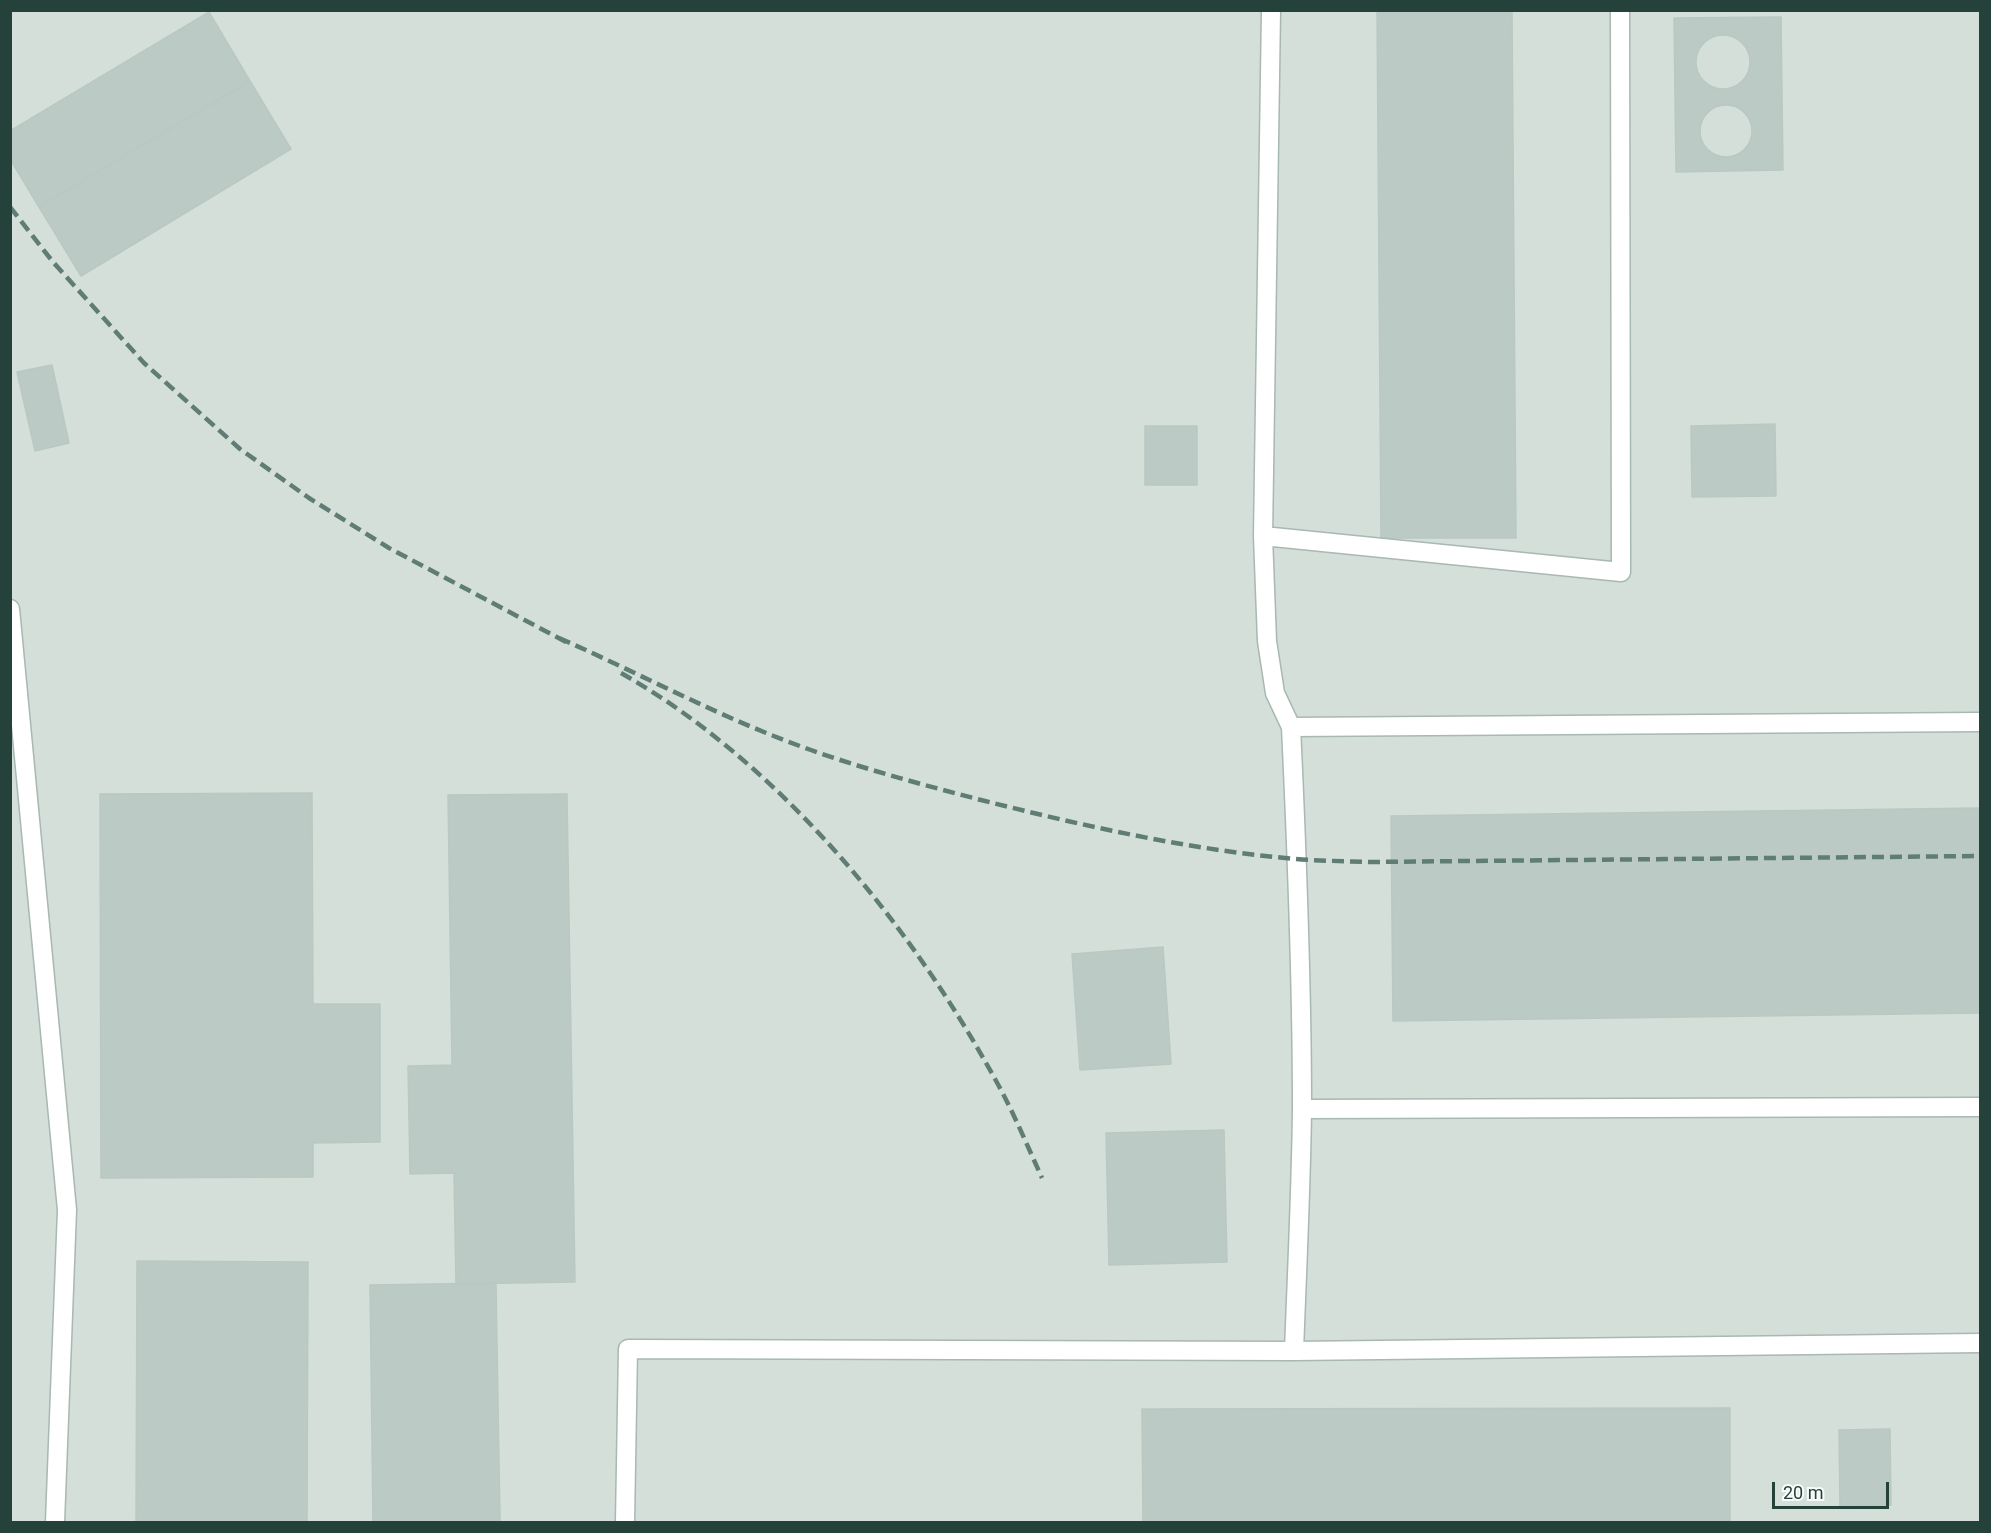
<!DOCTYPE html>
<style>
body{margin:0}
#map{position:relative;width:1991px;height:1533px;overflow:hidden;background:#e6efeb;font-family:Roboto,sans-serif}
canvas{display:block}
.frame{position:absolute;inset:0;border:12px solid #24423a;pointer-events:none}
.scale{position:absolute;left:1772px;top:1482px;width:117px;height:27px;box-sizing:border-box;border:3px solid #24423a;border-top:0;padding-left:8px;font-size:18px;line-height:21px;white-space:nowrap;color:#24423a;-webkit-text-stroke:4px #f7fbf9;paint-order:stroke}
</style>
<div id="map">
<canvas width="1991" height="1533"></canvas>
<div class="frame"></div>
<div class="scale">20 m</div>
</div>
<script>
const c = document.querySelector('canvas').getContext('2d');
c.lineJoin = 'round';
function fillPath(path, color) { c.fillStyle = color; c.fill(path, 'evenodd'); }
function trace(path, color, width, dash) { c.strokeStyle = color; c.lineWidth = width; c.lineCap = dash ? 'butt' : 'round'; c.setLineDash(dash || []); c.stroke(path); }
fillPath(new Path2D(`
 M11 11H1980V1522H11Z`), '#d4dfda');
const building = new Path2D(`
 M1377 10H1512L1516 538H1381Z
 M209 12 250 81 39 207 10 159V131Z
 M1781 17 1783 170 1676 172 1674 18Z
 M1696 62a27 27 0 1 1 54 0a27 27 0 1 1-54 0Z
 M250 81 291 149 81 276 39 207Z
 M1700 131a26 26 0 1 1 52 0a26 26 0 1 1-52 0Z
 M52 365 69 443 35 451 17 372Z
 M1775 424 1776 496 1692 497 1691 426Z
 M1145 426H1197V485H1145Z
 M312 793 313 1004H380V1142L313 1143V1177L101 1178 100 794Z
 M567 794 575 1282 456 1284 454 1173 410 1174 408 1066 452 1065 448 795Z
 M1980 808V1013L1393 1021 1391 816Z
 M1163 947 1171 1064 1080 1070 1072 954Z
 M1224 1130 1227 1262 1109 1265 1106 1133Z
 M137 1261 308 1262 307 1522H136Z
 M496 1283 500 1522H373L370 1285Z
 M1730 1408V1522H1143L1142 1409Z
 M1890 1429 1891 1505 1840 1506 1839 1430Z`);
fillPath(building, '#bbcac4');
trace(building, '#b8c9c2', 1.5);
const minor = new Path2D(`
 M1271 10 1263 536 1267 641 1275 693 1291 727
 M1263 536 1621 572 1620 10
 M10 609 67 1210 55 1522
 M1302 1109 1980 1107
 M1294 1351C1297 1271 1301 1190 1302 1110 1302 982 1297 854 1291 727L1980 722
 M625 1522 628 1349 1294 1351 1980 1343`);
trace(minor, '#a8b8b2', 21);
trace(minor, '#fff', 18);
trace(new Path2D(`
 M10 207 53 262 144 363 240 449 309 498 389 548 566 642
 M559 638C643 675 725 720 811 750 867 770 924 785 981 800 1084 826 1190 850 1296 859 1320 861 1344 861 1368 862L1980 856
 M621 673C778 762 909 922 995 1079 1013 1111 1027 1145 1042 1178`), '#5f7d75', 4.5, [12, 6]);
</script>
